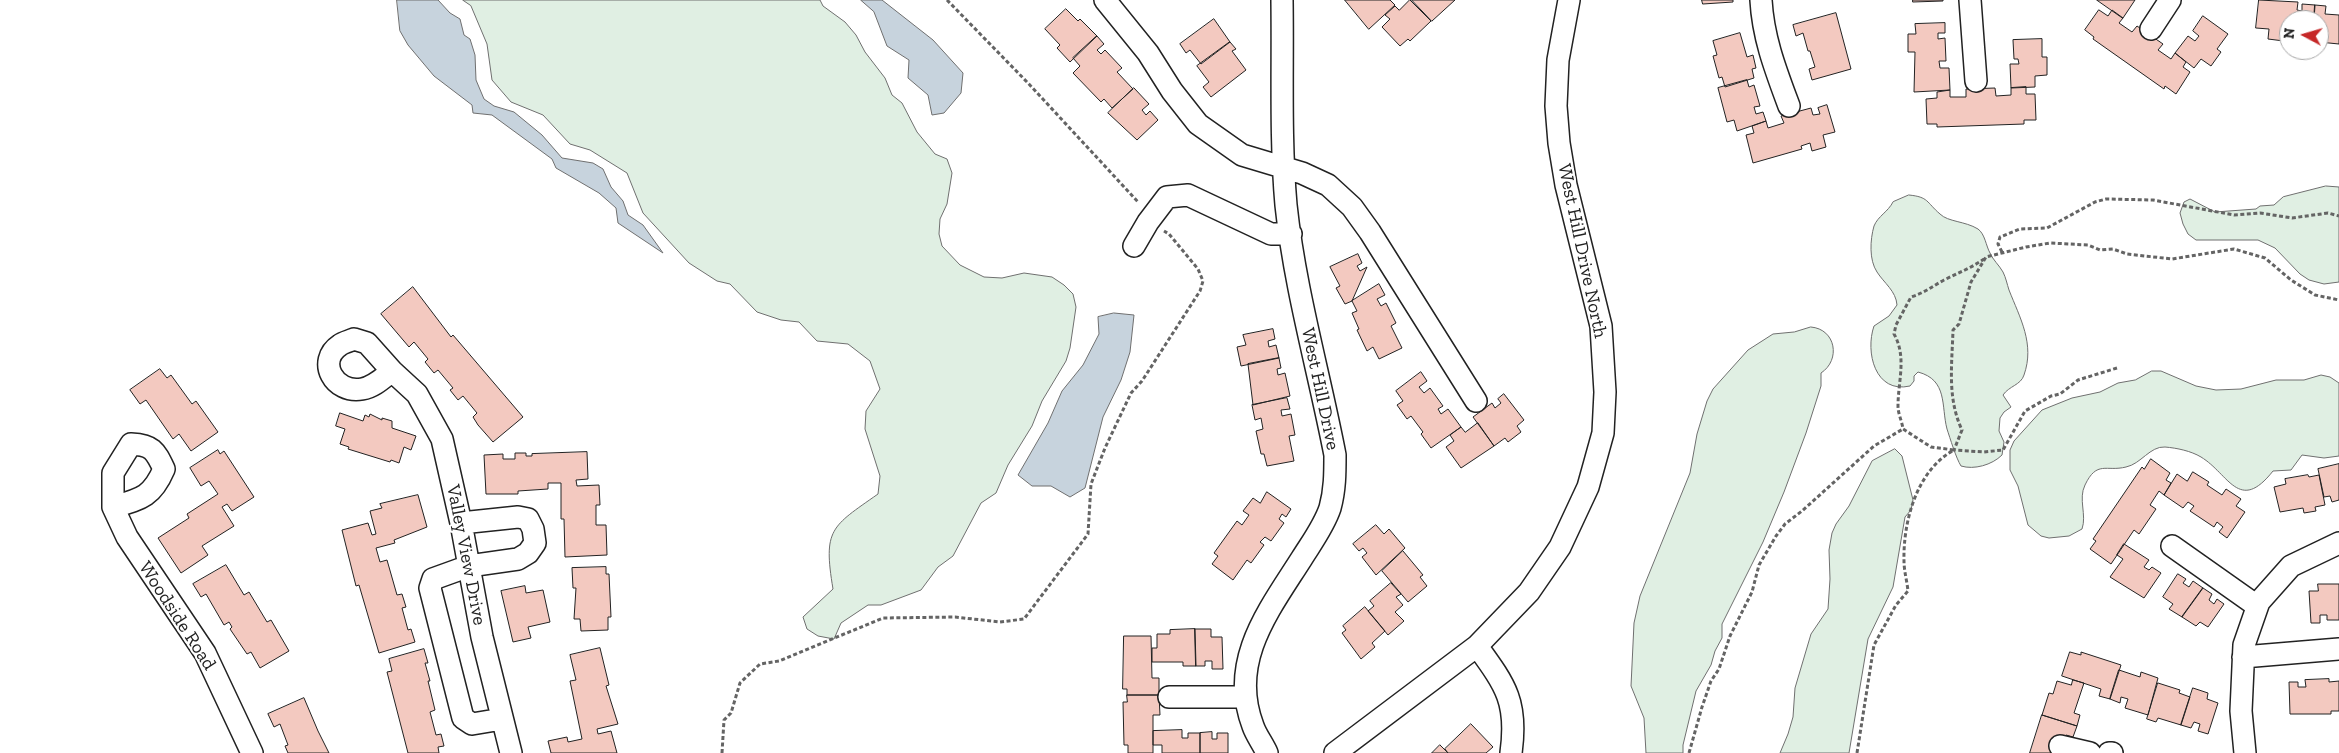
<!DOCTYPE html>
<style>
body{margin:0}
#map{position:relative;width:2339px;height:753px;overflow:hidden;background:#fff;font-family:"Zilla Slab",serif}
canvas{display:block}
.north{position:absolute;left:2279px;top:10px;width:50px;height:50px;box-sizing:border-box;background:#fff;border:1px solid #a7a7a7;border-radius:50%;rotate:276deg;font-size:14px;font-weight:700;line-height:20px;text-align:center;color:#222}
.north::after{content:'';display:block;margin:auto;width:18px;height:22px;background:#c62828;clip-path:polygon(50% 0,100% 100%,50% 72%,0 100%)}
</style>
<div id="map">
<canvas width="2339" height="753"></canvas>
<div class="north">N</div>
</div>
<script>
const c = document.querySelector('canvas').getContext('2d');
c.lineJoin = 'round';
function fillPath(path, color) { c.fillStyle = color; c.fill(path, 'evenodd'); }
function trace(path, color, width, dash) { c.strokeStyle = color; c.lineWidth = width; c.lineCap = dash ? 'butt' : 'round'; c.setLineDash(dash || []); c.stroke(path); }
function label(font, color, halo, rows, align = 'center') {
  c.font = font + ' "Zilla Slab",serif'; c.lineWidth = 4; c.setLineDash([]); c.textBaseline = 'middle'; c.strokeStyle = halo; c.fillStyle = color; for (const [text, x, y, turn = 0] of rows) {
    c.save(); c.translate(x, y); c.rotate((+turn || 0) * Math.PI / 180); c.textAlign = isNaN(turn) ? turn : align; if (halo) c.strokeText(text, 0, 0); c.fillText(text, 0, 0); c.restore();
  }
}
const green = new Path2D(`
 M463 0H820L823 6 845 22 856 35 865 52 885 78 892 95 902 103 917 132 935 154 947 159 952 173 947 204 940 219 939 234 942 246 960 265 984 277 1002 278 1024 273 1052 277 1064 285 1073 294 1076 307 1070 348 1066 361 1042 401 1032 426 1008 465 996 493 981 503 953 556 938 567 921 590 881 605H868L841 623 834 639 818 636 807 629 803 617 833 589C823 529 831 527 878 494L880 476 865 429 866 411 880 389 870 361 848 344 817 341 799 322 781 320 757 312 730 284 717 281 689 263 643 213 627 173 590 150 570 144 543 115 511 102 492 80 487 44 471 6Z
 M2326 186 2339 187V282L2324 284 2309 280 2300 274 2275 248 2258 240H2196L2188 234 2183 224 2180 213 2184 202 2190 199 2215 212 2256 209 2260 206 2274 205 2283 197Z
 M1909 195C1929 197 1926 202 1940 214 1948 222 1965 221 1978 229 1985 234 1986 246 1990 253 1993 260 1999 265 2003 272 2006 278 2007 284 2009 290 2020 318 2035 344 2024 375 2021 385 2009 386 2003 395L2011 407 2004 412 2000 418 1999 431 2004 442 2002 455C1992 465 1974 470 1961 466 1956 458 1950 438 1947 429 1941 406 1948 380 1918 372L1914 376V381L1910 386C1875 394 1865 352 1874 326L1889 316 1897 305C1896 291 1884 283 1877 272 1869 260 1870 240 1874 226 1878 216 1888 212 1893 202Z
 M1811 327C1836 329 1841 360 1821 373V386L1806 433 1784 492 1763 542 1722 624V638L1715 651 1711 665 1696 691 1683 745V753H1646L1644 718 1631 686 1634 623 1640 596 1690 473 1697 434 1707 401 1713 389 1748 350 1773 334 1794 332Z
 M2152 371H2161L2196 386 2216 390 2241 389 2276 380H2304L2321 375 2330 377 2339 383V456L2324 458 2302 455 2291 470 2273 471C2239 514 2229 474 2201 457 2191 451 2177 448 2165 447 2150 446 2141 464 2126 467 2106 472 2097 460 2085 485 2078 499 2087 515 2082 529L2069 536 2049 538 2041 536 2028 525 2018 486 2010 470V450L2014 441 2042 410 2072 398 2100 392 2118 383 2135 380Z
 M1895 449 1902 456 1913 500 1911 510 1905 517 1893 587 1868 639 1849 753H1780L1788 734 1793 717 1795 688 1811 634 1828 609 1830 579 1829 550 1832 533 1836 524 1849 506 1872 461Z`);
fillPath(green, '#e0efe3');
trace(green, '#6f6f6f', 1);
const water = new Path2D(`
 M397 0H438L450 13 460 19 464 35 470 39 475 55 476 80 484 99 494 106 514 112 542 135 562 158 593 163 603 169 611 187 623 201 628 215 643 225 663 253 618 223 616 208 599 193 556 168 552 159 492 115 473 113 472 105 434 76 408 45 400 31Z
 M861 0H882L933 40 963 73 961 93 944 113 932 115 928 95 908 78 909 60 887 46 874 12Z
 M1114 313 1134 315 1130 352 1121 380 1103 417 1085 488 1070 497 1051 486H1032L1018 475 1048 423 1062 391 1083 365 1099 334 1098 317Z`);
fillPath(water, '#c7d3dd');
trace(water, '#6f6f6f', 1);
const building = new Path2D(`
 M1345 0H1390L1395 5 1369 29Z
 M1410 0 1431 21 1410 41 1408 39 1400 46 1382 27 1390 19 1385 15 1395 6 1399 10Z
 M1412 0H1455L1432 21Z
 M1702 0H1733V2L1703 4Z
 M1913 0H1943V1L1913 2Z
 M2097 0H2135L2123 18Z
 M2259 0 2298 2 2297 10 2302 11V4L2315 5 2314 20H2289V35H2284V41L2268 39 2269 29 2256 28Z
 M2315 5 2326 6 2325 14 2339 15V44L2319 42V20H2314Z
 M1066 9 1078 21 1080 19 1097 36 1070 62 1057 48 1060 45 1045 29Z
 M2099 10 2108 16 2112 10 2123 18 2119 23 2132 32 2137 26 2163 44 2158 50 2171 59 2175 53 2186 62 2183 67 2190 72 2176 94 2165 86 2164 89 2093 39 2094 37 2085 30Z
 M1836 13 1851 69 1812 80 1809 69 1815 67 1810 51H1808L1803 33 1796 36 1793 25Z
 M2203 16 2228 34 2217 49 2221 52 2211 66 2201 59 2194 68 2175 53 2188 36 2195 41 2199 36 2193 31Z
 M1214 19 1230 42 1201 64 1190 50 1186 53 1180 44Z
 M1945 23V33H1938V39L1945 38 1946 61H1939L1940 68H1949L1950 90 1914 92 1915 52H1908V34H1916L1915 24Z
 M1740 33 1747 57 1753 55 1756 68 1752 69 1754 78 1725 87 1722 77 1719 78 1713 56 1717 55 1713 41Z
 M1097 36 1104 44 1097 50 1101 54 1105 50 1122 68 1117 72 1133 89 1112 108 1104 99 1101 102 1073 73 1080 66 1073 58Z
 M2042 39V57H2047V75L2035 76V87L2011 88 2010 64H2019L2018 59H2014L2013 40Z
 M1230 42 1236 49 1232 51 1246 70 1211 97 1203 87 1209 82 1197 66Z
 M1747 80 1749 87 1754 85 1760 106 1754 107 1756 114 1763 112 1766 121 1737 131 1734 120 1727 122 1718 88Z
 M2026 87V94H2035L2036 120H2024V124L1937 127V124H1927L1926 99 1937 98V92L1950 90V97H1966V89L1995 88 1996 96 2011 95V88Z
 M1134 88 1149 104 1142 110 1146 115 1150 111 1158 120 1137 140 1108 113Z
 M1827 105 1835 132 1823 135 1826 147 1812 151 1810 143 1801 146 1802 149 1753 163 1746 135 1754 133 1752 126 1766 121 1768 128 1784 123 1781 116 1811 108 1813 115 1820 114 1818 108Z
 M1358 254 1362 263 1357 266 1360 271 1367 267 1352 301 1345 304 1336 288 1340 286 1330 267Z
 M1379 284 1385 295 1377 299 1381 306 1386 303 1396 323 1391 326 1402 348 1379 359 1373 347 1367 351 1357 330 1359 329 1352 313 1357 311 1352 301Z
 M413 287 451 337 453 335 523 417 493 442 478 425 473 417 477 413 463 396 458 400 450 390 453 388 438 370 434 373 425 362 428 359 414 342 409 347 381 314Z
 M1273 329 1275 339 1268 341 1269 347 1276 345 1279 358 1241 366 1237 347 1246 345 1243 335Z
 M1279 358 1281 368 1277 369 1278 375 1285 373 1290 396 1253 405 1248 364Z
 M160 369 167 378 171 375 192 404 196 401 218 432 191 451 179 434 173 439 146 400 140 404 130 390Z
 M1421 372 1427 381 1419 387 1424 393 1430 388 1443 406 1438 409 1441 414 1448 409 1461 427 1431 448 1421 434 1423 432 1411 416 1407 419 1397 405 1403 401 1396 391Z
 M1504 394 1524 420 1517 426 1521 432 1508 442 1505 438 1494 446 1473 417 1492 403 1495 408 1501 403 1498 399Z
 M1287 398 1290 409 1281 410 1282 416 1291 414 1295 435 1289 436 1294 461 1267 466 1264 454H1261L1256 431 1263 429 1261 418 1255 420 1252 405Z
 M340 413 363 421 365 415 369 417 370 414 382 420V418L392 421V428L416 436 411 450 404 447 399 463 391 460 390 462 348 449 349 447 340 444 345 429 336 426Z
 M1478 423 1494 446 1461 468 1446 447 1454 441 1450 435 1461 427 1465 432Z
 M218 450 220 454 224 451 254 497 232 511 227 504 222 507 234 526 202 546 208 555 181 573 158 538 189 518 187 514 218 494 209 481 201 486 190 468Z
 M587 452 588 479 576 480 577 486 599 485 600 505H596V525H606L607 555 565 557 564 519H561V483H548V489L518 491V494H486L484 455 503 454V459H515V453H526V456H532V454Z
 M2151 459 2170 473 2166 480 2171 483 2164 495 2159 491 2150 505 2156 509 2139 534 2134 530 2111 564 2090 549 2096 541 2093 539 2142 467 2144 469Z
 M2339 464V500L2332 502 2330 496 2324 497 2318 469Z
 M2193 472 2209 482 2207 485 2222 495 2226 489 2241 499 2236 506 2245 512 2227 538 2219 532 2223 527 2217 522 2214 527 2190 511 2194 506 2188 502 2183 508 2164 495 2177 474 2187 481Z
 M2308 475 2309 477 2319 475 2325 505 2315 507 2316 511 2304 513 2303 508 2280 512 2274 487 2286 484 2285 479Z
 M1267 492 1291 509 1286 517 1282 514 1279 519 1284 523 1271 541 1265 537 1260 542 1264 545 1251 563 1247 560 1233 580 1212 564 1218 556 1214 553 1237 521 1242 525 1249 515 1243 511 1253 498 1260 503Z
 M418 495 427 527 394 540 395 543 376 548 380 562 387 560 397 595 402 594 406 607 402 608 408 630 411 629 415 642 379 653 359 585 356 586 342 530 368 523 372 535 376 534 370 511 382 508 380 504Z
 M1376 525 1384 534 1389 529 1405 548 1376 575 1362 557 1367 553 1363 548 1359 551 1353 544Z
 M2124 544 2149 560 2144 567 2149 570 2152 567 2161 573 2144 598 2110 577 2123 559 2117 555Z
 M1403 551 1423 575 1420 577 1427 586 1408 602 1382 571Z
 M226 565 244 595 249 592 267 622 271 620 289 651 260 668 251 652 247 654 230 629 232 627 229 622 224 625 206 594 201 597 193 584Z
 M606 567V574H609L611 617H608V630L581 631 580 619H574L576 588H573L572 568Z
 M2178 574 2186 579 2183 583 2189 587 2193 581 2203 588 2182 617 2169 609 2173 604 2163 597Z
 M1391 583 1401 594 1396 597 1403 605 1395 612 1404 621 1388 635 1368 611 1374 606 1370 601Z
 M2318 584H2339V620H2327V615H2320V623H2311L2309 591H2318Z
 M525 586 526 593 543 590 550 622 528 627 531 638 513 642 501 591Z
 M2203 588 2212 594 2209 600 2214 604 2217 599 2224 604 2208 627 2200 622 2196 626 2182 617Z
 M1365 607 1385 631 1372 643 1375 647 1361 659 1342 633 1346 630 1343 626Z
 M1195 629 1196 666H1183V662H1152V648H1157V634H1170V630Z
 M1195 629H1211V637H1222L1223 669H1212V661H1205V666H1196Z
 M1124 636H1151L1152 678H1159V695H1127V689H1123Z
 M600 648 609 685 606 686 618 724 597 729 598 734 611 731 617 753H551L548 741 567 737 568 742 582 739 570 681 576 680 570 655Z
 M424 649 428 663H425L430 681H428L435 710 430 712 436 735 441 734 444 746 438 747 439 753H408L387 672 392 671 389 659Z
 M2070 652 2081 655V652L2121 665 2110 699 2099 696 2101 689 2062 676Z
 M2119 670 2140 677 2141 672 2158 678 2148 715 2125 708 2128 699 2121 697 2120 703 2110 699Z
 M2329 679V682L2339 681V711H2331V714H2290L2289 682H2298V687H2306L2305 680Z
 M2073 680 2084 683 2074 713 2080 715 2077 726 2042 715 2049 693 2053 694 2057 681 2071 685Z
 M2158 683 2180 690 2179 693 2190 697 2181 725 2158 718 2156 722 2147 719Z
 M2193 688 2208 693 2207 699 2218 703 2208 734 2198 731 2200 724 2194 722 2191 728 2181 725Z
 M1127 695H1159L1160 715H1153V753H1128V745H1124L1123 702H1127Z
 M304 698 318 731 329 753H288L285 746 288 745 280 724 274 727 268 714Z
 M2042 715 2077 726 2073 737 2066 735 2061 751 2067 753H2030Z
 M1471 724 1493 747 1486 753H1448L1445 749Z
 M1182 730V738H1188V733H1200V753H1162V745H1153V731Z
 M1212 732V739H1217V733H1228V753H1200V733Z
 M1440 745 1448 753H1432Z`);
fillPath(building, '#f3c9c0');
trace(building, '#222', 1);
const minor = new Path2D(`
 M1105 0 1148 53 1172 91 1198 124 1242 155 1302 173 1328 185 1352 207 1370 232 1476 401
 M1761 0C1763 38 1776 71 1789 106
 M1970 0 1976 81
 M2151 29 2170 0
 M1134 246 1148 222 1167 197 1188 195 1271 234H1291
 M392 371C383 378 374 387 362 389 334 394 316 361 340 345 344 342 350 341 354 339L367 343 392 371 417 394 442 439 461 523 482 637 511 753
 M113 507C141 499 152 497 164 469 155 450 152 445 131 444L113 473V507L127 537 205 653 252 753
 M461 523 518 517 528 519 533 529 535 543 528 553 518 559 469 566 433 579 430 588 463 718 472 724 502 719
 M2172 546 2257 606
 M1477 646C1506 686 1518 702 1511 753
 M2243 657 2339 649
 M1169 697H1245
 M2060 746 2090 753
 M1267 753C1263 744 1256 735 1253 726 1228 661 1269 610 1302 558 1312 542 1324 526 1330 508 1335 490 1335 473 1335 455 1319 372 1295 290 1286 205 1280 137 1283 68 1282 0
 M1335 753 1477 646 1529 592 1560 547 1588 487 1603 433 1605 392 1601 326 1566 185 1559 143 1556 106 1558 60 1569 0
 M2109 753H2112
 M2245 753 2241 711 2244 645 2259 602 2291 566 2339 543`);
trace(minor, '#222', 24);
trace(new Path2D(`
 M947 0 1028 83 1139 203
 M2002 252 1998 244 2000 237 2020 229 2047 228 2095 202 2106 199 2153 200 2234 215 2260 213 2292 218 2328 213 2339 216
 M2117 368 2078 380 2060 394 2051 396 2025 411 2003 450 1984 452 1954 450 1962 430C1947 398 1952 365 1953 330L1959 324 1971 282 1986 257 2026 247 2050 243 2088 245 2100 250 2113 249 2127 254 2172 259 2234 249 2265 258 2291 280 2315 295 2339 300
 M722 753 724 720 731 713 740 683 760 664 779 661 883 618 955 617 1000 622 1024 619 1088 534 1091 484 1105 448 1131 393 1142 381 1200 291 1203 281 1198 269 1169 234 1164 231
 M1689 753 1702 707 1711 681 1719 669 1730 636 1752 592 1759 565 1776 536 1785 524 1802 511 1874 446 1903 429
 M1857 753 1874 645 1896 605 1908 591C1907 581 1904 571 1904 561 1903 521 1917 470 1954 450L1931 447 1903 429C1902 421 1898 414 1898 406 1898 381 1907 357 1894 334L1896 325 1911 297C1924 293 1933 286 1944 280 1958 273 1971 268 1984 259`), '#646464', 3, [4, 2.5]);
trace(minor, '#fff', 21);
label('19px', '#222', '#fff', [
 ["West Hill Drive North",1582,251,78],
 ["West Hill Drive",1320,389,78],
 ["Valley View Drive",466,555,79],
 ["Woodside Road",177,616,57]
]);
</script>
